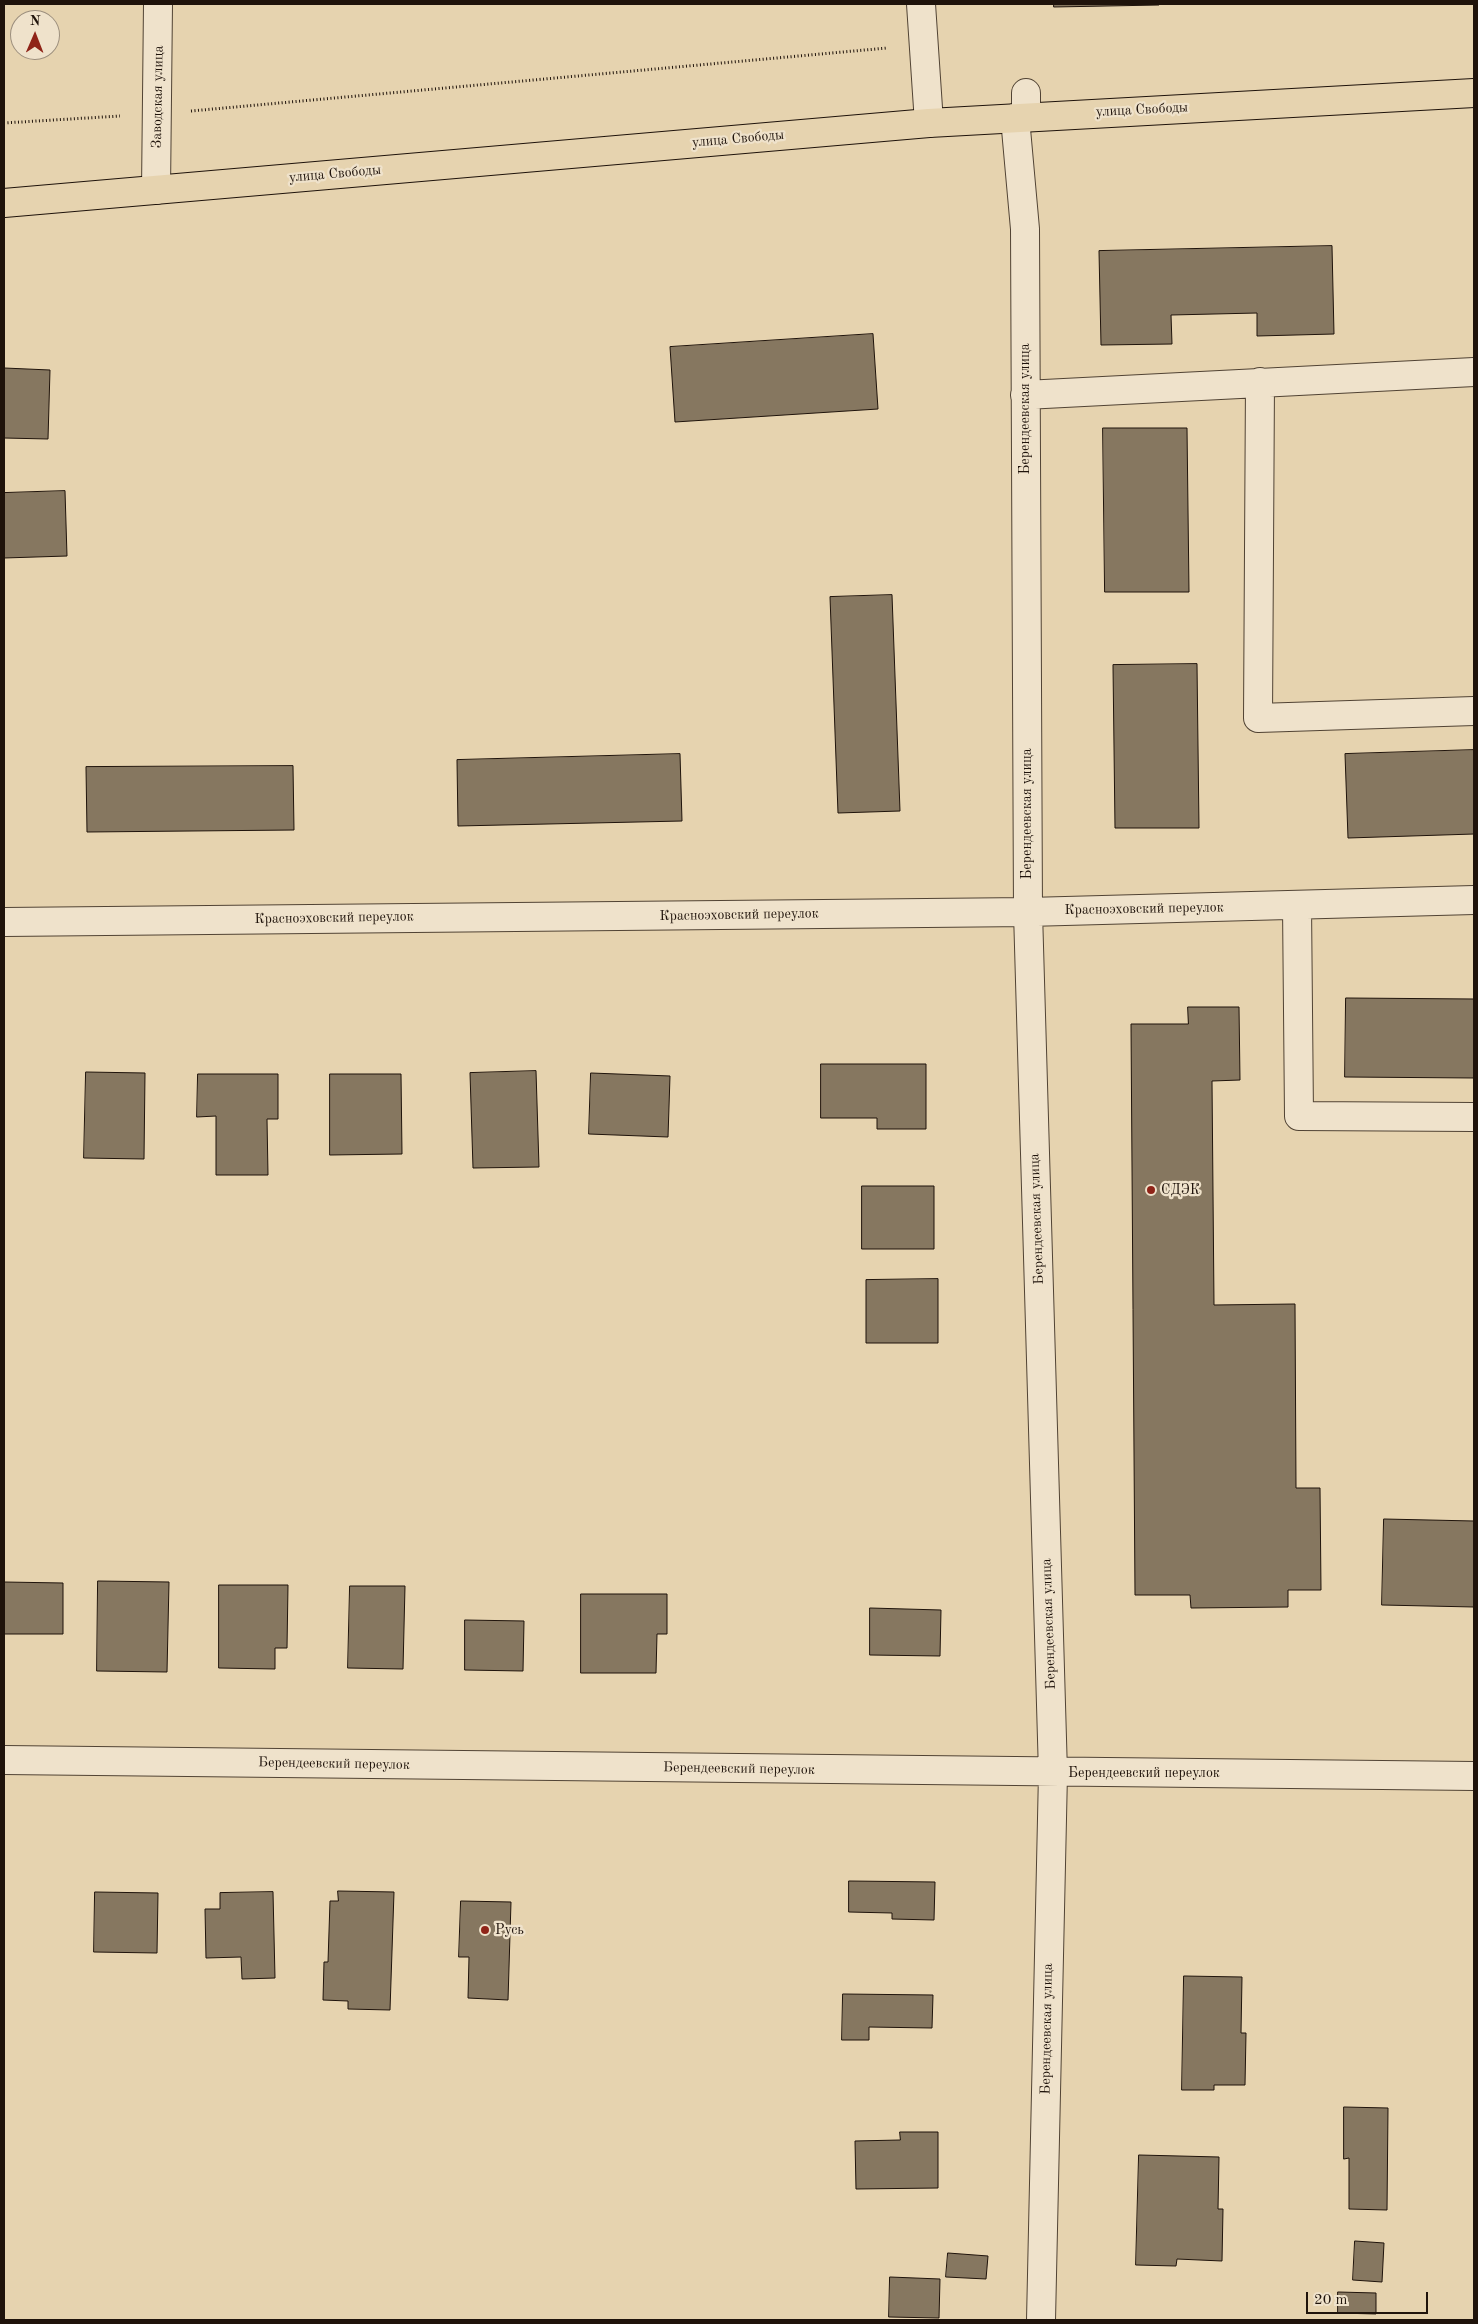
<!DOCTYPE html>
<meta charset="utf-8">
<style>
body{margin:0}
#map{position:relative;width:1478px;height:2324px;overflow:hidden;background:#e6d3af;font-family:"Old Standard TT",serif}
canvas{display:block}
.frame{position:absolute;inset:0;border:5px solid #1f130b;pointer-events:none}
.north{position:absolute;left:10px;top:10px;width:50px;height:50px;box-sizing:border-box;background:#efe2cb;border:1px solid #9c8f7e;border-radius:50%;rotate:1deg;font-size:14px;font-weight:700;line-height:20px;text-align:center;color:#1f130b}
.north::after{content:'';display:block;margin:auto;width:18px;height:22px;background:#8f2418;clip-path:polygon(50% 0,100% 100%,50% 72%,0 100%)}
.scale{position:absolute;left:1306px;top:2292px;width:122px;height:22px;box-sizing:border-box;border:2px solid #1f130b;border-top:0;padding-left:6px;font-size:15px;line-height:18px;white-space:nowrap;color:#1f130b;-webkit-text-stroke:4px #efe2cb;paint-order:stroke}
</style>
<div id="map">
<canvas width="1478" height="2324"></canvas>
<div class="frame"></div>
<div class="north">N</div>
<div class="scale">20 m</div>
</div>
<script>
const c = document.querySelector('canvas').getContext('2d');
c.lineJoin = 'round';
function fillPath(path, color) { c.fillStyle = color; c.fill(path, 'evenodd'); }
function trace(path, color, width, dash) { c.strokeStyle = color; c.lineWidth = width; c.lineCap = dash ? 'butt' : 'round'; c.setLineDash(dash || []); c.stroke(path); }
function label(font, color, halo, rows, align = 'center') {
  c.font = font + ' "Old Standard TT",serif'; c.lineWidth = 4.5; c.setLineDash([]); c.textBaseline = 'middle'; c.strokeStyle = halo; c.fillStyle = color; for (const [text, x, y, turn = 0] of rows) {
    c.save(); c.translate(x, y); c.rotate((+turn || 0) * Math.PI / 180); c.textAlign = isNaN(turn) ? turn : align; if (halo) c.strokeText(text, 0, 0); c.fillText(text, 0, 0); c.restore();
  }
}
const building = new Path2D(`
 M1054 4H1159V5L1054 7Z
 M1332 246 1334 334 1257 336V313L1171 315 1172 344 1101 345 1099 251Z
 M873 334 878 409 675 422 670 347Z
 M4 368 50 370 48 439 4 438Z
 M1103 428H1187L1189 592H1105Z
 M65 491 67 556 4 558V493Z
 M892 595 900 811 838 813 830 597Z
 M1197 664 1199 828H1115L1113 665Z
 M1474 750V834L1348 838 1345 754Z
 M680 754 682 821 458 826 457 760Z
 M293 766 294 830 87 832 86 767Z
 M1346 998 1474 999V1078L1345 1077Z
 M1188 1007H1239L1240 1080 1212 1081 1214 1305 1295 1304 1296 1488H1320L1321 1590H1288V1607L1191 1608 1190 1595H1135L1131 1024H1188Z
 M821 1064H926V1129H877V1118H821Z
 M536 1071 539 1167 473 1168 470 1073Z
 M86 1072 145 1073 144 1159 84 1158Z
 M591 1073 670 1076 668 1137 589 1134Z
 M198 1074H278V1119H267L268 1175H216V1116L197 1117Z
 M330 1074H401L402 1154 330 1155Z
 M862 1186H934V1249H862Z
 M938 1279V1343H866V1280Z
 M1384 1519 1474 1521V1607L1382 1605Z
 M98 1581 169 1582 167 1672 97 1671Z
 M4 1582 63 1583V1634H4Z
 M219 1585H288L287 1648H275V1669L219 1668Z
 M350 1586H405L403 1669 348 1668Z
 M581 1594H667V1634H657L656 1673H581Z
 M870 1608 941 1610 940 1656 870 1655Z
 M465 1620 524 1621 523 1671 465 1670Z
 M849 1881 935 1882 934 1920 892 1919V1913L849 1912Z
 M338 1891 394 1892 390 2010 348 2009V2001L323 2000 324 1962H328L330 1901H338Z
 M95 1892 158 1893 157 1953 94 1952Z
 M273 1892 275 1978 242 1979 241 1957 206 1958 205 1909H220V1893Z
 M461 1901 511 1902 508 2000 468 1998 469 1957H459Z
 M1184 1976 1242 1977 1241 2033H1246L1245 2085H1214V2090H1182Z
 M843 1994 933 1995 932 2028 869 2027V2040H842Z
 M1344 2107 1388 2108 1387 2210 1349 2209V2158L1344 2159Z
 M900 2132H938V2188L856 2189 855 2141 900 2140Z
 M1139 2155 1219 2157 1218 2209H1223L1222 2261 1177 2259 1176 2266 1136 2265Z
 M1355 2241 1384 2243 1382 2282 1353 2280Z
 M948 2253 988 2256 986 2279 946 2277Z
 M890 2277 940 2279 939 2318 889 2317Z
 M1338 2292 1376 2293V2314L1338 2313Z`);
fillPath(building, '#867760');
trace(building, '#1f130b', 1);
const minor = new Path2D(`
 M921 4 929 123
 M1026 93V116
 M1015 118 1025 229 1028 912 1053 1773 1041 2320
 M156 190 158 4
 M1260 382 1258 718 1474 711
 M1025 395 1474 372
 M1297 905 1299 1116 1474 1117
 M4 922 1028 912 1474 900
 M4 1760 1474 1776`);
const major = new Path2D(`
 M4 203 929 123 1474 93`);
trace(minor, '#514334', 30);
trace(major, '#1f130b', 30);
trace(new Path2D(`
 M191 111 887 48
 M4 123 120 116`), '#1f130b', 3, [1, 2.5]);
trace(minor, '#efe2cb', 28);
trace(major, '#e6d3af', 28);
for (const [x, y, r, color] of [
 [1151,1190,5,"#8f2418"],
 [485,1930,5,"#8f2418"]
]) { const dot = new Path2D(); dot.arc(x, y, r, 0, 2 * Math.PI); c.fillStyle = color; c.fill(dot); trace(dot, '#efe2cb', 2); }
label('14px', '#1f130b', '#efe2cb', [
 ["Заводская улица",158,97,-89],
 ["улица Свободы",1142,110,-3],
 ["улица Свободы",738,139,-5],
 ["улица Свободы",335,174,-5],
 ["Берендеевская улица",1025,409,-90],
 ["Берендеевская улица",1027,814,-90],
 ["Красноэховский переулок",1144,909,-1],
 ["Красноэховский переулок",739,915,-1],
 ["Красноэховский переулок",334,918,-1],
 ["Берендеевская улица",1037,1219,-92],
 ["Берендеевская улица",1049,1624,-92],
 ["Берендеевский переулок",334,1764,1],
 ["Берендеевский переулок",739,1769,1],
 ["Берендеевский переулок",1144,1773],
 ["Берендеевская улица",1047,2029,-89]
]);
label('14px', '#1f130b', '#efe2cb', [
 ["СДЭК",1161,1190],
 ["Русь",495,1930]
], 'left');
</script>
